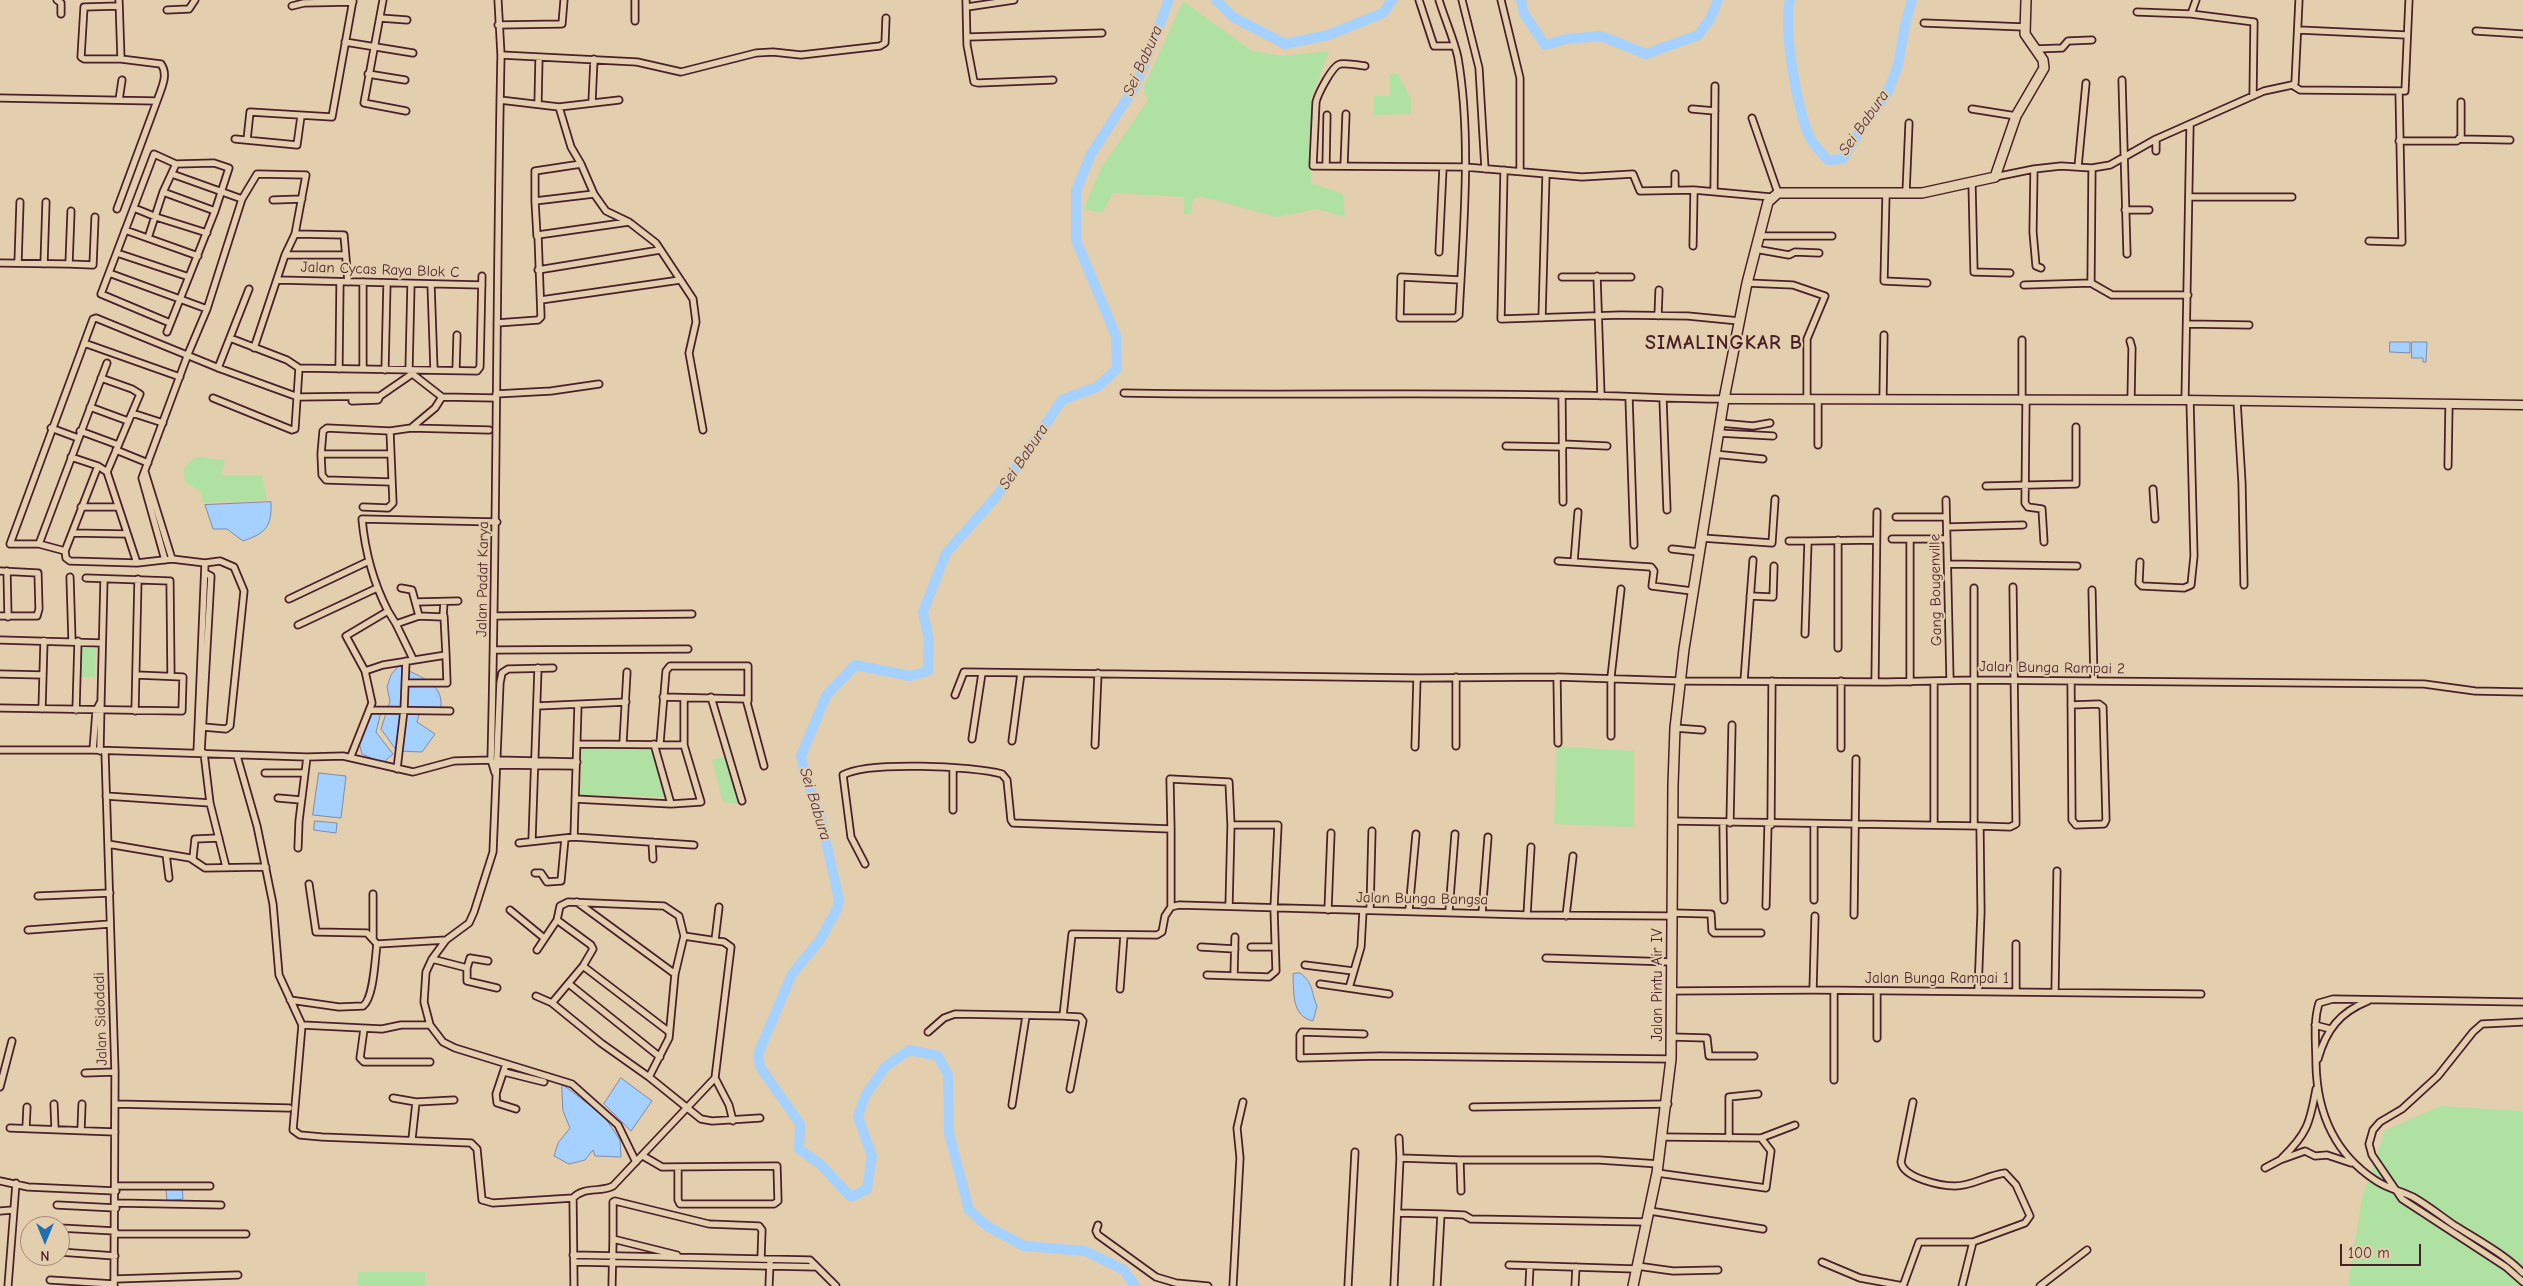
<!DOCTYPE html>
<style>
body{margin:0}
#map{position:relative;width:2523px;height:1286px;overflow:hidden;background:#e3cead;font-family:"Comic Neue",sans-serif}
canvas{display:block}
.north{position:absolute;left:20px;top:1216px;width:50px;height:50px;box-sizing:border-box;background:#e3cead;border:1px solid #a68879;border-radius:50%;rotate:180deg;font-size:14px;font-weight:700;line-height:20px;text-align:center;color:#4a1f2b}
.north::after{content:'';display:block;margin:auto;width:18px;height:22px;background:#1f6fb2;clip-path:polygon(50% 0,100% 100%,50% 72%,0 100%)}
.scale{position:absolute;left:2340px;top:1244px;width:81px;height:22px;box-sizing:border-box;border:2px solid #4a1f2b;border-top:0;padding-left:6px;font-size:15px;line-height:18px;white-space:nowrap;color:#4a1f2b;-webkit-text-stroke:4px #e3cead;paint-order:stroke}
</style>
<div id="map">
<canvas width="2523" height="1286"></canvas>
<div class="north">N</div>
<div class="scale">100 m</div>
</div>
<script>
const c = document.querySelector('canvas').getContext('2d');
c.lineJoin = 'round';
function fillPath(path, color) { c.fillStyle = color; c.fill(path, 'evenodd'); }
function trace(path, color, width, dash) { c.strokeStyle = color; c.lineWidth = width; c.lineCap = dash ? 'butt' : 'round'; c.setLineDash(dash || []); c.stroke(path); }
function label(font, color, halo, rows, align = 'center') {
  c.font = font + ' "Comic Neue",sans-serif'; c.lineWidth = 4; c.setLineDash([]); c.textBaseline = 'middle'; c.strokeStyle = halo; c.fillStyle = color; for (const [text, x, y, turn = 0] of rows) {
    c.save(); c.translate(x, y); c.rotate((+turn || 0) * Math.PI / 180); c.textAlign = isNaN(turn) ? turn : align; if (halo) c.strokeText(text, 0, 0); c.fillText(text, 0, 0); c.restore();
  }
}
fillPath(new Path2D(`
 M1183 1 1252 51 1283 56 1329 51 1311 99V183L1343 194 1345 217 1317 209 1277 217 1203 197 1193 198 1191 214H1184V197L1113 193 1102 213 1084 209 1101 168 1148 100 1143 89Z
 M1390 74H1398L1411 99V114L1374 115V96H1390Z
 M196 457 225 460 221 475H262L267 500 203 503 201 492 185 482 184 468Z
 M81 647H96L95 677H81Z
 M650 745 667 797 580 795 582 746Z
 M1557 746 1634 751V827L1554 824Z
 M729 756 741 804 723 802 712 760Z
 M2441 1106 2523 1111V1286H2348L2362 1198 2385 1130Z
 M358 1272H425V1286H358Z`), '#afe1a2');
const water = new Path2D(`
 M2390 342H2410V353L2390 352Z
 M2412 342H2427L2426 362H2423V358H2412Z
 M271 502C272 527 266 533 243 541L227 529H213L205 505Z
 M399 666C417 676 443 682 441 706L434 713 420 711 417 722 435 734 422 752 397 751 381 729 390 701 387 687 391 675Z
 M375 709 381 712 376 732 393 754 383 763 362 754 358 739Z
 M319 773 346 776 341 818 313 815Z
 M315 821 337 823 336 833 314 830Z
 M1300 973C1314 983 1311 993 1317 1006L1313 1021C1291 1016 1294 992 1293 974Z
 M621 1078 652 1101 631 1131 604 1104Z
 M562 1084 604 1116 620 1140 621 1157 595 1156 593 1150 585 1160 569 1164 554 1156 558 1143 570 1128 563 1111Z
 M182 1187 183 1199 167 1201 166 1189Z`);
fillPath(water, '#a4d1ff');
trace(water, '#808aaa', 1);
trace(new Path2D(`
 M1216 0 1233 17 1285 44 1328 35 1383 13 1392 0
 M1521 0 1524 14 1545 45 1566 39 1601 36 1646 54 1698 35 1710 19 1718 0
 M1790 0C1783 31 1797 106 1809 136 1813 145 1822 153 1828 160L1843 159 1862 127 1887 94 1898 65 1905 25 1912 0
 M1135 1286 1124 1270 1085 1251 1024 1246 987 1226 969 1210 949 1133 948 1075 938 1056 909 1050 885 1067 865 1096 858 1117 872 1156 867 1189 851 1197 820 1164 799 1149 800 1124 760 1067 758 1054 792 974 820 940 837 909 839 900 821 819 806 779 801 756 826 696 855 665 910 676 928 671 929 639 923 612 946 553 996 497 1062 400 1097 387 1117 369 1116 336 1076 240V191L1091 154 1136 85 1169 0`), '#a4d1ff', 10);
const minor = new Path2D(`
 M57 0 61 3V14
 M119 0 121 59
 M383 0 364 103 406 111
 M635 0V21
 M966 0 967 45 974 82 978 83 1053 80
 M1419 0 1434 46H1453
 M1439 0C1444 17 1455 42 1458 58 1472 139 1463 233 1459 315L1455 318H1400L1401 277 1461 280
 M1462 0 1479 68 1485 169
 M1501 0 1520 78V171
 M292 6 304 3 353 2
 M967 7 1014 0
 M167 10 189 9 195 0
 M2137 12 2191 14 2254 22 2253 96
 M2191 14 2196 0
 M380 18 407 20
 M1924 23 2024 27
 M498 25 562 24 564 0
 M2299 30 2406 35
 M2476 31 2523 34
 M968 37 1102 33
 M345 42 413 53
 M2035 49 2062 48 2068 41 2092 40
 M501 55 637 62 681 72 756 53 773 52 801 55 880 46 885 43 886 18
 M1365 66C1358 65 1348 63 1340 64 1332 66 1318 94 1316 102L1313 166 1465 167 1582 177 1633 174 1640 191 1694 190 1771 197
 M368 74 405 80
 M2122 80 2127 254
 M2292 85 2300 90 2405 91 2409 0
 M0 98 157 101C161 89 169 75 161 64L121 59H84L81 57 84 7 119 6
 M119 100 122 80
 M500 100 559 107 571 147 581 164 594 194 606 211 629 222 656 243 693 299 696 322 689 353 703 430
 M592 102 594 59
 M538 104 539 58
 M559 107 619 100
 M1692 109 1715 111
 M1972 109 2016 116
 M1752 118 1778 193
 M235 139 297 145 301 116
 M2459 139 2510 140
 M247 140 250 112 332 117 353 0
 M2399 141H2457L2461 136V102
 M2156 151V139
 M1326 166 1327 115
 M1344 166 1346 114
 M2078 167 2086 83
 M2034 169 2033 232 2036 266 2041 268
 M1504 170 1501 319 1621 315 1688 316 1739 321
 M172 174 242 199
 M1675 174V190
 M1995 177 2034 169 2061 166 2092 168 2110 165 2156 139 2264 91 2292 85 2295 83 2299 0
 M1972 183 1974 272 2010 273
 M1714 191 1715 86
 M163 192 215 211
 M1906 193 1909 123
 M1886 194 1884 281 1927 283
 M2189 197H2292
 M273 200 302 199
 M535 201V171L581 164
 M134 208 156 217 207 233
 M117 209 157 101
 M2125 210H2149
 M125 230 198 256
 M295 234 344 235 348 282
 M537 236 535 201 594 194
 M1759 236H1832
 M148 238 163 192 176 164
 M2369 241 2402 242 2399 91
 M1693 246 1694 190
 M1755 249 1789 255 1795 252 1819 253
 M1439 252 1443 168
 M117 253 189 277
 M285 255H345
 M0 263 69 264 71 211
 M18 263 20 202
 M44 264 46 202
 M69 264 93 265 95 217
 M538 270 660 250
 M109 273 207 309
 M1597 276 1601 396
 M1562 277H1631
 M278 280 482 285
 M1747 283 1793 285 1825 296 1807 339V399
 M2091 283 2092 168
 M431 284 434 370
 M2024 285 2091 283 2112 295H2188
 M541 300 680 280
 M1658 316 1659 290
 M1542 318 1546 174
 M497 323 538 320 541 317 538 235 629 222
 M2187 324 2249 325
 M167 332 215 211 229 168 214 163 176 164 154 154 101 294 170 323
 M230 338 287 360 299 368 477 371 480 367 482 276
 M2022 340V401
 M2130 341 2132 348 2131 400
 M84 343 180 377
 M218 368 249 289
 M339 369 340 282
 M363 369V282
 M385 370 387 283
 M409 370 411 284
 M456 370 457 335
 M410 372 442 397 496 398
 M101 378 132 389 140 394 107 472
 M1124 393C1270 396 1415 392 1561 395 1615 395 1669 399 1724 399
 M496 394 551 391 599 384
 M1562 395 1563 502
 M213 398 292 430 295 429 299 368
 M1629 398 1634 545
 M1663 399 1667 510
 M1883 399 1884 335
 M2185 400 2190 126
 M352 401 378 400 380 396 412 374
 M2026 401 2025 503 2028 507 2042 509 2044 542
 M2237 401 2242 483 2244 585
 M90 407 128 421
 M132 413 163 423
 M1720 423 1753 426 1770 423
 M51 428 78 438
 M411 428 489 430
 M80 431 118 445
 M1718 433 1773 436
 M1563 444 1607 446
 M1818 445V399
 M1506 446 1563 447
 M116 450 148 463
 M321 454 322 475 326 480 391 482
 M391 454H321L323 431 327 428 390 431 411 428 435 408 442 397
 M1714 454 1763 459
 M71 457 98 466 107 472 137 563
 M2448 466 2449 405
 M145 472 172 559
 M1986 486 2076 484V427
 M2153 489 2155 519
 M1946 500 1950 680
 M81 507H117
 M363 507 388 508 393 503 390 431
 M1896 517H1946
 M1947 527 2023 525
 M72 533 127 534
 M1702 538 1772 543 1775 499
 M1892 539H1947
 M1838 540V648
 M1789 541H1808
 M39 544 107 363
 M1672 549 1699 552
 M65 551 98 466
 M165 560 142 478 188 354 207 309 242 199 257 174 306 175 295 234 285 255 254 348
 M1558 561 1651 567 1654 571 1652 586 1692 591
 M1574 562 1578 512
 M2140 562 2139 583 2142 586 2184 588 2191 585 2194 556 2190 400
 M1949 564 2077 566
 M0 571 38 573 39 609 37 616H0
 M7 571 8 617
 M70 577 72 641
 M86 578 170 581 171 676
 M401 588 412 590 419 616
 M2092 590 2094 681
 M1750 596 1773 597 1774 566
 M289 599 369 561
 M416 602 458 601
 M388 611 396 624 419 616 443 617 444 602
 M495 616 692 614
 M396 624 413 659
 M298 625 377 588
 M1805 634 1808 541 1876 540
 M0 640 102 643
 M494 650 688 649
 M553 668 508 669 502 673 500 683 493 852 474 912 469 923 446 940 432 959 426 972 424 1002 430 1025 443 1042 455 1048 572 1084 618 1125 636 1162
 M365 671 383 665 446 655 444 616
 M0 674 43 675
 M1456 677V746
 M1557 677 1558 743
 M1744 681 1753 560
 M1841 681V748
 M1934 681V825
 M1875 682 1877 512
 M1910 682V539
 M2071 682 2072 820 2076 825 2104 824 2106 820 2103 707 2099 704 2071 705
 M405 683H447L446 655
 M955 695 964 672 1417 678 1557 677 1681 681 1887 682 1973 680 2424 684 2475 691 2523 692
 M663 697 746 699 764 766
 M711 697 742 801
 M101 701 104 579
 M537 706 626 702
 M0 708 182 711 183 677 137 675
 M42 709 44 641
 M76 710 78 641
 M370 710 450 711
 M135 711 138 579
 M203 727 226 729 230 726 244 591 234 567 220 561 205 563 172 559 137 563 70 561 66 558 65 551 39 544H10L93 319 96 318 221 369 298 397 380 396
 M1675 728 1702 730
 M1611 736V677L1621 589
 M972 739 982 673
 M1012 741 1021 673
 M623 743 627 672
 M660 743 666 671 670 666H748V701
 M578 744 684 745
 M654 744 671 804
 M1095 745 1098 673
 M1415 747 1417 678
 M0 750H93L307 757 343 756 413 772 454 761 491 760
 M93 750 96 711 101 701 100 751
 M105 752 115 1072 114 1286
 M197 753 205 563
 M201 753 211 576 205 573
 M204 753 210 803 226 867
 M237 756 257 826 273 904 279 975 302 1025 293 1130 300 1135 322 1137 471 1143 477 1149 482 1200 493 1203 573 1198
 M351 756 372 703 365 671 346 636 388 611C373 582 365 551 362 519L497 522
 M497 760 577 762
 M498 765 576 766
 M953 768V810
 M397 769 404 710 406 661
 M265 773H304
 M495 773 491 760C497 525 496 290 501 55L498 0
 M106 796 210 803
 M278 798 301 800
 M575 799 671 804 701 802 684 745V699
 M1672 821 1980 826 1981 912 1978 991
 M1723 823 1724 900
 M1730 823 1732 725
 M1771 825 1772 681
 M1974 826V588
 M1980 826 2010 827 2016 824 2013 587
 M1171 829 1170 779 1229 782 1231 825 1229 906
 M574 837 578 705
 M532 840 538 668
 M652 842 653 859
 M519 843 574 837 694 845
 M108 844 190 858 205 868 266 867
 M298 848 299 821 307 757
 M166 854 169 878
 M193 858 195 839 219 838
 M865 864 851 837 843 775C867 761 973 766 1002 774L1007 780 1011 820 1013 823 1171 829V907L1165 916 1162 932 1157 935 1072 934 1063 1016 955 1014 944 1018 928 1032
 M535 873H541L547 882 561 881 565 838
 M38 896 110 893
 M1814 900V825
 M577 902 675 974
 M1766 906 1768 824
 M1171 907 1179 905 1527 915 1672 916
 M510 910 544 938
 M1328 910 1331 833
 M1370 910 1372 831
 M1409 910 1416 834
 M1449 911 1455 834
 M1482 913 1488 837
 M1672 913 1711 914 1712 931 1714 933H1761
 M1527 915 1531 847
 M1854 915 1856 759
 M1566 916 1573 856
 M28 930 110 924
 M373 938V894
 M715 940 719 907
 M377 944 446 940
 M2016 944V991
 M1201 947 1235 949
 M1251 947H1275
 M537 950 557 920 560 906 568 902 664 906 679 916 684 936 675 974 669 1038 649 1077
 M1546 958 1672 962
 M432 959 467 968V981L497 988
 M1305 965 1353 971
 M583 966 668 1031
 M467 968 470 958 488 961
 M1207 975 1269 977 1276 971 1274 908 1278 825H1231
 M1234 975 1235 937
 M569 984 660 1057
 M1320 984 1389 994
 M1349 988 1361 947 1363 911
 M1120 989 1124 935
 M1813 990 1815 916
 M1672 991 1813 990 2201 994
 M1877 992V1038
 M2055 992 2057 871
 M536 996 552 1003 601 1043 649 1077 701 1119 712 1121 760 1118
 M290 1000 339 1007 363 1006C374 998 375 958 377 944L367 933 316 932 309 884
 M2523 1002 2333 999 2319 1003C2313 1023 2316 1043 2316 1064 2317 1112 2334 1153 2375 1180 2386 1188 2401 1191 2413 1197 2427 1205 2441 1216 2454 1225 2478 1240 2504 1254 2523 1273
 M552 1003 583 966 593 949 591 945 557 920
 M1063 1016 1080 1017 1083 1021 1070 1089
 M2523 1022 2482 1024 2473 1032 2438 1076 2402 1109 2380 1122 2373 1130 2369 1144 2372 1155 2402 1199 2506 1267 2523 1282
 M302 1025 382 1029 401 1025H430
 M2315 1025 2330 1029
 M364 1029 360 1058 364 1062H430
 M1364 1034 1302 1032 1300 1035V1058L1380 1056 1671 1059
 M1672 1037 1707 1038 1709 1056H1754
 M2318 1059C2326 1030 2340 1012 2368 1001
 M506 1064 496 1094 497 1103 516 1109
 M504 1072 544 1082
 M85 1073 115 1072
 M715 1078 729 1105 733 1121
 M1834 1080V991
 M0 1087 12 1041
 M393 1098 416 1102 454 1100
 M54 1104 55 1129
 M116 1104 289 1108
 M1012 1105 1026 1016
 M1473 1107 1668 1104
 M10 1128 115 1132
 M26 1128 27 1107
 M81 1130 82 1104
 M1662 1137 1761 1138 1795 1125
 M1399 1138 1400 1158
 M1729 1138V1097L1758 1094
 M412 1139 416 1102
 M643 1156 662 1167 777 1166 778 1201 774 1204H680L678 1200V1168
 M2282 1158C2307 1134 2310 1123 2316 1089
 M1460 1160 1461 1191
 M2265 1168 2280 1160 2305 1151 2315 1156 2327 1155 2351 1163
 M1657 1173 1766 1188 1771 1151 1761 1138
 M0 1181 28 1187 116 1191
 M116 1186H210
 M116 1203 221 1205
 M57 1205 116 1208
 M0 1211 13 1210
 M1650 1211 1763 1229
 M1399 1213 1441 1214
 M1098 1225 1096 1231 1098 1235 1156 1277 1176 1283 1208 1286
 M60 1228 115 1231
 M115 1234H246
 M613 1239V1202L615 1201 709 1224 759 1226 762 1230 761 1259
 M60 1252 115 1256
 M573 1255 810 1260 817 1267 574 1262
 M1822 1262 1860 1278 1903 1286
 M1509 1265 1636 1269
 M1637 1266 1673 1271 1718 1270
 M817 1267 836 1286
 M115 1279 238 1275
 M50 1280 114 1284
 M8 1286 16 1183
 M574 1286 573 1198C584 1186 600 1193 613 1186L715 1078 731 947 724 942 684 936
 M612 1286 613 1239 677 1255
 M769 1286 770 1263
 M1233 1286 1240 1158 1237 1128 1243 1102
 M1348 1286 1355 1152
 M1394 1286 1400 1158 1460 1160H1599L1659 1164
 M1437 1286 1441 1214 1464 1215 1471 1219 1647 1222
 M1529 1286 1530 1266
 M1575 1286 1576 1267
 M1903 1286 1919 1242H1973L2025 1223 2030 1216 2016 1185 2005 1173C1988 1175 1972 1186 1955 1186 1941 1186 1903 1178 1901 1162L1913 1102
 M1962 1286 1973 1242
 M2040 1286 2087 1250`);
const tertiary = new Path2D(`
 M1724 399 2185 400 2523 405`);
const secondary = new Path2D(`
 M1633 1286 1657 1173 1671 1059 1673 785 1675 728 1684 649 1724 399 1747 283 1768 202 1778 193H1922L1995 177 2016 116 2044 68 2043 60 2025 34 2026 0`);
trace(minor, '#4a1f2b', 9);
trace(tertiary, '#4a1f2b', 11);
trace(secondary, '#4a1f2b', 12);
trace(minor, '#e3cead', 5.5);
trace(tertiary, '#e3cead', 8);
trace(secondary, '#e3cead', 9);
label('15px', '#4a1f2b', '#e3cead', [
 ["Jalan Cycas Raya Blok C",380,270,2],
 ["Jalan Padat Karya",483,579,-89],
 ["Gang Bougenville",1936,590,-91],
 ["Jalan Bunga Rampai 2",2052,668,1],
 ["Jalan Bunga Bangsa",1422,899,1],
 ["Jalan Bunga Rampai 1",1937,979],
 ["Jalan Pintu Air IV",1658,985,-90],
 ["Jalan Sidodadi",101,1019,-92]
]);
label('italic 16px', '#533140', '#e3cead', [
 ["Sei Babura",1143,61,-66],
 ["Sei Babura",1864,123,-55],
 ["Sei Babura",1024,457,-56],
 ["Sei Babura",815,804,73]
]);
c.letterSpacing = '1px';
label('bold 20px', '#4a1f2b', '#e3cead', [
 ["SIMALINGKAR B",1724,343]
]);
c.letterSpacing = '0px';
</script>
